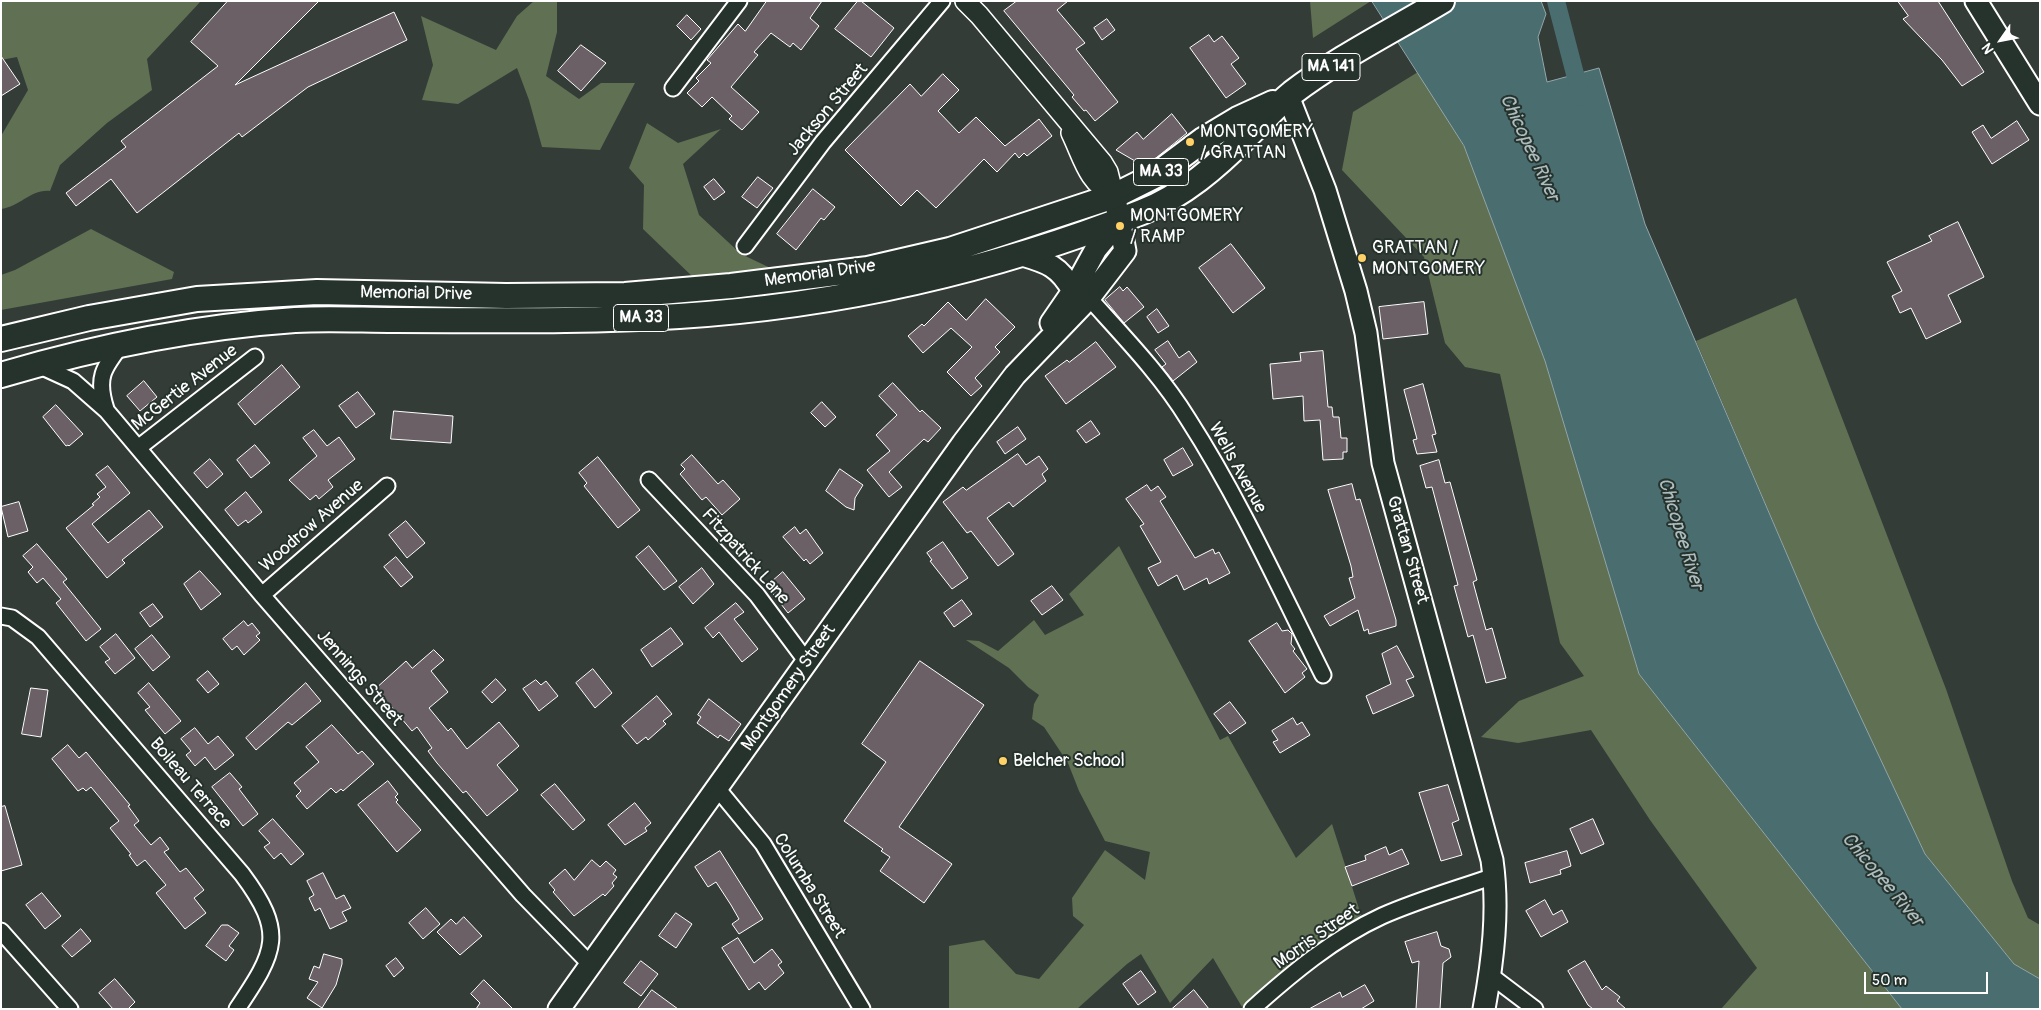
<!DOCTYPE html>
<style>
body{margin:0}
#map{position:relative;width:2041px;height:1010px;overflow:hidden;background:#343c38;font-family:Pangolin,sans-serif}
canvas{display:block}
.frame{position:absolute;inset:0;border:2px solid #fff;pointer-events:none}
.north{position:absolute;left:1976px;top:15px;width:50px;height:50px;-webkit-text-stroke:4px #26332d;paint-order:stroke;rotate:237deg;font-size:14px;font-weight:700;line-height:20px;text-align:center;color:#fff}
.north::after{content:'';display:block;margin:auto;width:18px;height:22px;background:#fff;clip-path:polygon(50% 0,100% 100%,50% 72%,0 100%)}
.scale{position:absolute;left:1864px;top:972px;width:124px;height:22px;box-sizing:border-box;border:2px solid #fff;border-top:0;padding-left:6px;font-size:15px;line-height:18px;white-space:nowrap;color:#fff;-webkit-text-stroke:4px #26332d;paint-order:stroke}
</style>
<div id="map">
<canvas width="2041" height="1010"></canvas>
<div class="frame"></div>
<div class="north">N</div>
<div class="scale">50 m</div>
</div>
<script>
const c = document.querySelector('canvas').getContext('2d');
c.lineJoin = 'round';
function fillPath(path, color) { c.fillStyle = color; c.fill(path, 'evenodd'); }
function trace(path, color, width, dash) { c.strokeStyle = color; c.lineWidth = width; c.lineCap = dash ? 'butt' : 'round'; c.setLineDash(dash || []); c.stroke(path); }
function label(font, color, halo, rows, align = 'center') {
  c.font = font + ' Pangolin,sans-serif'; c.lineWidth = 4; c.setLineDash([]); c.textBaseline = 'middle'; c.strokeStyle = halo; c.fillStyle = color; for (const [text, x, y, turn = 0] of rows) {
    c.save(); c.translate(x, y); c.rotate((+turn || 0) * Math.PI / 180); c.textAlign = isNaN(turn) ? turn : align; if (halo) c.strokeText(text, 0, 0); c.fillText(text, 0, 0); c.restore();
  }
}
fillPath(new Path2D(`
 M1 1H201L147 59 152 90 107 123 60 165 50 191C31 189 20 207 1 209V136L28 90 17 57 1 60Z
 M534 1H557V32L546 76 579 99 601 83H635L600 150 542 147 529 100 517 68 458 104 422 100 433 65 421 16 496 50 517 16Z
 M1310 1H1371L1313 38Z
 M1418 72 1464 146 1545 361 1639 674 1902 1009H1721L1757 968 1650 820 1591 730 1518 743 1481 737 1519 701 1584 676 1560 643 1500 374 1465 367 1445 343 1424 257 1342 170 1353 112Z
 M647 123 678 143 721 129 683 164 699 215 741 254 781 273 695 279 643 229 644 185 629 168Z
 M91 229 174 272 172 279 1 310V275L15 270Z
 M1796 298 1946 689 2012 881 2028 918 2040 925V979L2014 964 1925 854 1816 622 1696 341Z
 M1119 546 1220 740 1228 736 1296 858 1332 824 1361 915 1242 1007 1213 958 1170 1003 1141 954 1127 964 1077 1009H949V946L984 940 1016 974 1039 979 1084 925 1073 916 1072 898 1105 850 1145 880 1150 852 1105 841 1079 791 1068 763 1044 727 1032 719 1034 704 1039 695 1028 687 1009 668 966 640 979 641 998 651 1034 620 1045 635 1084 615 1069 594Z`), '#607052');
const water = new Path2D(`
 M1372 1H1541L1546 14 1538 37 1547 82 1599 68 1645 224 1816 622 1925 854 2014 964 2040 979V1009H1902L1639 674 1545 361 1464 146Z`);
fillPath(water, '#4a6d70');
trace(water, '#92a7a9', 1);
trace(new Path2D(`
 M1556 1 1581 97`), '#4a6d70', 18);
const building = new Path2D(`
 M228 1H319L235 85 394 12 407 40 308 87 242 137 239 133 137 213 111 179 76 206 66 193 126 147 121 141 218 66 191 42Z
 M767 1H822L810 18 819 26 801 50 793 43 790 47 771 33 754 52 758 55 731 87 759 112 742 130 729 119 732 116 712 97 702 107 687 93 699 81 696 78 711 63 707 60 738 24 745 31Z
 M858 1H861L894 28 871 57 835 29Z
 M1017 1H1068L1057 10 1085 43 1076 49 1118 102 1095 121 1086 110 1084 111 1072 97 1074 95 1004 11Z
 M1898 1H1938L1984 72 1962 86 1942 60 1903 19 1908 16Z
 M687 15 701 29 691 40 677 26Z
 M1107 19 1115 30 1102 40 1094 28Z
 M1209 35 1214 42 1222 36 1239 58 1231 64 1246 84 1226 98 1190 48Z
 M581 45 606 63 581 91 558 71Z
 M1 56 20 84 1 96Z
 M943 74 959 90 938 111 959 133 976 117 1005 146 1039 119 1052 136 1027 156 1024 153 1019 158 1015 153 997 172 984 159 936 208 917 190 901 206 845 150 910 84 921 96Z
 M1172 114 1187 133 1156 158 1147 161H1135L1116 150 1137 132 1143 139Z
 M2017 121 2029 140 1992 164 1972 132 1983 125 1991 138Z
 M758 177 773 188 757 208 742 197Z
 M714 179 725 192 714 200 704 187Z
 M813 189 835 207 824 220 821 218 796 250 777 234Z
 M1958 222 1984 277 1948 295 1961 322 1926 339 1911 308 1900 313 1892 296 1902 291 1887 262 1932 241 1929 236Z
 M1231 244 1265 288 1233 313 1199 268Z
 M1120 287 1123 291 1127 287 1144 307 1124 323 1105 300Z
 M986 299 1015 327 995 347 1000 352 975 378 982 386 971 396 947 372 972 347 951 328 923 353 908 336 922 324 924 326 948 302 966 320Z
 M1424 302 1428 334 1383 339 1379 307Z
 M1157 309 1169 326 1158 333 1147 317Z
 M1168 341 1179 358 1189 351 1197 362 1173 381 1162 367 1166 364 1155 350Z
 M1096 342 1116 367 1066 404 1045 376 1067 360 1069 362Z
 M1323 351 1328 407H1332L1333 417H1339L1341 438H1347V452H1343V459L1323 460 1320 420 1304 421 1303 396 1273 399 1270 364 1301 361 1300 353Z
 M282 365 300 387 255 425 238 404Z
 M144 381 157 397 140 411 127 396Z
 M893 383 920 412 922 410 941 428 928 442 924 439 889 472 902 487 889 497 867 470 890 451 876 435 897 415 879 396Z
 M1423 384 1436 434 1432 435 1437 452 1417 454 1413 440 1417 439 1404 390Z
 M358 392 375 414 356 428 339 406Z
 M822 402 836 417 825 427 811 413Z
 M56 405 83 434 69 446 68 445 66 446 43 417Z
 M394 411 453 416 451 443 391 439Z
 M1091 421 1100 434 1086 443 1077 431Z
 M1018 427 1026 439 1005 454 997 442Z
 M314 430 327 446 339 437 355 459 328 480 333 487 319 499 316 495 310 500 289 480 317 456 303 438Z
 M255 445 270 463 251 478 237 460Z
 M1183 448 1193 465 1173 476 1164 460Z
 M1018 454 1026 465 1039 456 1048 469 1042 474 1046 481 1013 507 1009 502 987 518 1014 554 998 566 971 531 967 533 943 502 963 487 966 490Z
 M692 455 718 484 723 480 740 499 722 515 706 497 702 500 680 474 685 469 681 465Z
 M598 457 640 510 618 528 584 486 587 483 579 473Z
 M210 459 223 474 207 488 194 473Z
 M1439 460 1445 483 1450 482 1477 580 1473 582 1486 630 1492 628 1506 678 1486 683 1473 635 1468 637 1454 586 1458 585 1432 487 1426 488 1420 466Z
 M108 466 130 493 92 524 108 543 149 510 163 527 122 560 125 563 107 578 66 528 94 505 92 504 100 497 97 494 106 487 96 475Z
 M840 469 863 485 855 498 854 510 846 507 826 491Z
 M1352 484 1356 500 1360 499 1396 620V626L1369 634 1368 629 1364 631 1358 610 1330 626 1324 616 1355 598 1349 578 1353 577 1351 566 1328 490Z
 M1147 485 1151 491 1158 486 1166 497 1160 501 1195 558 1213 549 1215 554 1219 552 1230 573 1209 584 1207 578 1184 590 1177 575 1158 586 1148 568 1161 562 1140 526 1144 524 1126 499Z
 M246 492 262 512 248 523 246 520 238 526 225 510Z
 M19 502 28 531 8 537 1 507Z
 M406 521 425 543 407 558 389 535Z
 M795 527 800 534 806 529 823 553 810 564 806 559 804 561 783 537Z
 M943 542 968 578 952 589 930 561 932 560 927 553Z
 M37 544 67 579 63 582 101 629 86 641 56 603 61 599 43 578 37 583 28 572 33 567 23 556Z
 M649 546 677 581 664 590 636 557Z
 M396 557 413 577 401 587 384 567Z
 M702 568 714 584 693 604 679 587Z
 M200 571 221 594 201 610 184 584Z
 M783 572 805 599 788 613 767 586Z
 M1052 586 1063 600 1042 615 1031 601Z
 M962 600 972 614 954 627 944 613Z
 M736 603 744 612 734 619 758 649 742 662 719 632 713 638 705 628Z
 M153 604 163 617 150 627 140 613Z
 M244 621 248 626 252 623 260 633 256 636 260 640 244 655 237 646 232 650 223 639Z
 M1277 623 1282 631 1288 630 1292 634 1291 644 1295 649 1293 651 1307 669 1302 673 1305 677 1285 693 1249 641Z
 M671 628 683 644 652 667 641 650Z
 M116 634 135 658 115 674 105 662 110 659 100 647Z
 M152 635 170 657 153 671 135 649Z
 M1397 646 1414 677 1406 680 1414 696 1373 714 1366 696 1391 684 1382 654Z
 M434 650 444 660 431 671 448 692 429 708 448 731 451 728 467 749 499 722 519 746 497 765 518 790 487 816 466 791 463 793 437 763 428 751 432 748 417 727 412 731 390 705 389 706 374 690 406 661 412 668Z
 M920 661 984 705 899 827 952 864 924 903 880 871 890 857 881 851 883 849 844 821 886 762 862 744Z
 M593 669 612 693 595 708 576 683Z
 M208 671 219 684 208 693 197 680Z
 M496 679 506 690 492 703 482 692Z
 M536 680 541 685 546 681 558 696 539 711 523 689Z
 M149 683 181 721 165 734 145 710 150 707 138 693Z
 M306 683 321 701 292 725 288 722 256 750 246 738Z
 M31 688 48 690 41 737 22 734Z
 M657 696 672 714 663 721 666 724 648 740 646 737 637 744 622 726Z
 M709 699 741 724 729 741 720 735 718 738 697 723 701 717 698 715Z
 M1230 702 1246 723 1230 734 1214 714Z
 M1293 718 1297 725 1302 722 1310 735 1280 753 1273 742 1278 740 1272 731Z
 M332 725 358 754 362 751 374 764 343 791 341 789 336 793 331 788 307 809 296 796 301 791 294 783 319 762 306 747Z
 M195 728 208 744 218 736 234 755 215 770 205 757 195 766 186 755 191 751 181 739Z
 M68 745 79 758 86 752 130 805 128 806 139 821 134 825 151 845 160 837 169 849 164 852 180 872 186 868 204 890 194 898 206 913 185 929 156 893 166 885 145 860 137 866 129 855 131 854 110 828 119 821 91 787 86 791 83 788 78 791 52 759Z
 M230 773 242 787 239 789 258 814 243 826 212 787Z
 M388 781 398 794 395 797 398 800 396 802 421 830 397 852 358 805Z
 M555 784 585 820 573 830 541 795Z
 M1448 785 1459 820 1452 823 1462 855 1441 861 1419 793Z
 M635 803 651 823 645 828 647 831 625 845 608 825Z
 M5 806 22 865 1 871V807Z
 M273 819 304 854 291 865 281 853 274 859 264 847 270 843 259 831Z
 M1593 819 1604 844 1581 854 1570 829Z
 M1386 847 1389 855 1402 849 1409 864 1352 886 1345 867 1366 860 1365 856Z
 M720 851 763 919 739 934 732 924 739 919 731 905 716 882 708 887 695 867Z
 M1567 851 1571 866 1560 870 1561 874 1530 883 1525 863Z
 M592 860 600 867 606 861 616 870 613 874 617 877 612 883 614 886 605 896 603 894 574 916 553 892 555 890 549 883 565 869 574 880Z
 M323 873 336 899 344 895 351 908 342 912 347 921 330 929 320 908 315 911 309 898 314 895 307 881Z
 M42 893 61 916 45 929 26 905Z
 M1545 900 1553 915 1562 910 1568 922 1541 937 1526 911Z
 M426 908 440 924 423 939 409 923Z
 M676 913 692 924 676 948 659 936Z
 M464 917 482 936 460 955 437 932 451 919 456 924Z
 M222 925H228L239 933 229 946 234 950 226 961 206 946Z
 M81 929 91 941 72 957 62 946Z
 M1437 932 1441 946 1449 949 1451 957 1443 963 1440 1009H1416L1419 961 1412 963 1405 942Z
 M738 938 754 963 772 949 782 962 778 965 784 973 765 990 759 982 749 990 722 948Z
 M324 954 342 959V964L336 985 322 1008 307 998 318 982 309 979 314 966 319 968Z
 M396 958 404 968 394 977 386 966Z
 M641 961 658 974 641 996 624 983Z
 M1585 961 1602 990 1606 986 1620 997 1617 1001 1626 1009H1593L1588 1005 1568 971Z
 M1141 971 1156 992 1138 1005 1123 984Z
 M115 979 135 1002 128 1009H113L99 993Z
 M484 980 513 1009H476L480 1003 471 994Z
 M1365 985 1374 1001 1361 1009H1309L1340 992 1342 997Z
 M652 990 678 1009H638Z
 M1194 990 1209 1009H1172Z`);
fillPath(building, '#6a6066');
trace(building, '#fff', 1);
const minor = new Path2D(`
 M673 88 739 1
 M745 246 823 142 942 1
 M1089 298C1124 337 1161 375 1188 419 1240 500 1280 589 1323 675
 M38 365 73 381 106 410 262 595 523 895 591 965
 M106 409C96 378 103 368 122 344
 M138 448 255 357
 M649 480 757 595 807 662
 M262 595 387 486
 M1 616 12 618 38 637 242 874C286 933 276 951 237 1009
 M717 788 763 844 862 1009
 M1 931 70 1009
 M1490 975 1535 1009
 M1252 1009C1291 974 1334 938 1382 916 1418 900 1457 889 1494 876`);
const tertiary = new Path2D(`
 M965 1 979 15 1102 162 1108 172 1114 196
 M1071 133C1084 160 1087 181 1114 196`);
const secondary = new Path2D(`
 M1976 1 2040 104
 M1288 96 1325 190 1356 291 1366 333 1383 463 1492 860C1499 910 1493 960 1484 1009
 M1019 254C1046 262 1059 265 1073 291
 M1051 323 1073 291 1096 249 1121 219
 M559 1009 963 443 1015 375 1089 298 1125 251 1116 204`);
const primary = new Path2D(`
 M1 339 89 318 197 299 317 292 506 296 625 295 731 286 868 269 950 250 1114 196 1156 175 1203 140 1238 119 1273 103
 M1 375C99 346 193 327 295 320 328 318 362 320 395 320 490 320 584 322 679 316 837 306 995 270 1142 212 1183 196 1217 166 1247 136 1262 122 1276 106 1292 93 1338 58 1392 31 1442 1`);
trace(minor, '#fff', 19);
trace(tertiary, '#fff', 22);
trace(secondary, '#fff', 25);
trace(primary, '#fff', 28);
trace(minor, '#26332d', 15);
trace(tertiary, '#26332d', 19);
trace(secondary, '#26332d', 21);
trace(primary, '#26332d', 24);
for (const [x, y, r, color] of [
 [1190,142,5,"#ffd166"],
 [1120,226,5,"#ffd166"],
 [1362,258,5,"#ffd166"],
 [1003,761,5,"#ffd166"]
]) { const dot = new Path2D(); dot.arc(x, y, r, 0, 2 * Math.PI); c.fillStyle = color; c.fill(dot); trace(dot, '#26332d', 2); }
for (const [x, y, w] of [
 [1331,67,58],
 [1161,172,55],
 [641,318,55]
]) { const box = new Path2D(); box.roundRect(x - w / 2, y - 13.5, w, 27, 4); c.fillStyle = '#26332d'; c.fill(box); trace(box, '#fff', 1); }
label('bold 16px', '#fff', null, [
 ["MA 141",1331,67],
 ["MA 33",1161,172],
 ["MA 33",641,318]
]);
label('18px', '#fff', '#26332d', [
 ["Jackson Street",828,110,-50],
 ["Memorial Drive",820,274,-8],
 ["Memorial Drive",416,294,1],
 ["McGertie Avenue",185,388,-38],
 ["Wells Avenue",1237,468,61],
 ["Woodrow Avenue",312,526,-41],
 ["Grattan Street",1407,550,74],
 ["Fitzpatrick Lane",745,557,48],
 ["Jennings Street",359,678,49],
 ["Montgomery Street",789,688,-55],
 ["Boileau Terrace",190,784,49],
 ["Columba Street",809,886,58],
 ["Morris Street",1317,937,-35]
]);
label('18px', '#fff', '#26332d', [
 ["MONTGOMERY",1200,132],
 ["/ GRATTAN",1200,153],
 ["MONTGOMERY",1130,216],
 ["/ RAMP",1130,237],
 ["GRATTAN /",1372,248],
 ["MONTGOMERY",1372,269],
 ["Belcher School",1013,761]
], 'left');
label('italic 19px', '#aebdbf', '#26332d', [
 ["Chicopee River",1529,148,65],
 ["Chicopee River",1680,534,73],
 ["Chicopee River",1882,880,50]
]);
</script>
